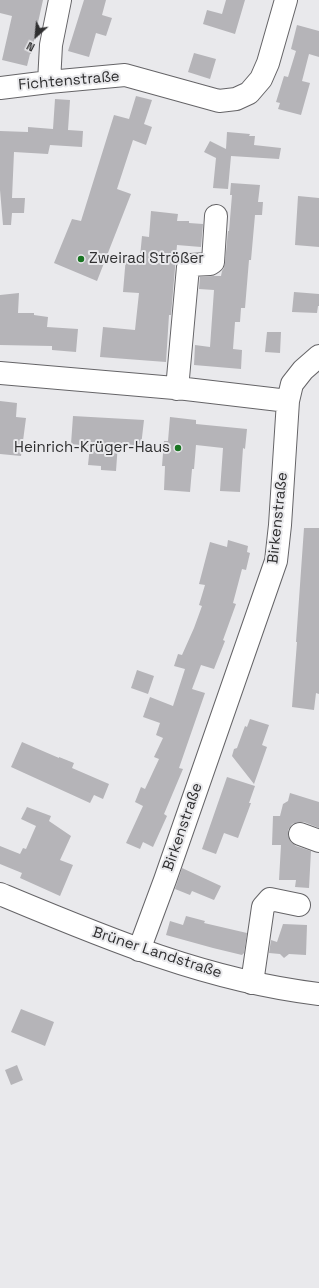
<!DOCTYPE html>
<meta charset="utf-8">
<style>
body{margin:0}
#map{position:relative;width:319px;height:1288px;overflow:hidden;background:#e9e9ec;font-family:"Space Grotesk",sans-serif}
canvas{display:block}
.north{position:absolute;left:16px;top:16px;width:40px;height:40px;-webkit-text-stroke:3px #e9e9ec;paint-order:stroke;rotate:207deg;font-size:11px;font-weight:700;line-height:16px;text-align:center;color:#2f2f30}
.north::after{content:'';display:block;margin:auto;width:14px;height:18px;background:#2f2f30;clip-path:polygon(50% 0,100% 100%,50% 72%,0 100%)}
</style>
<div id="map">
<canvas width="319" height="1288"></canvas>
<div class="north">N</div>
</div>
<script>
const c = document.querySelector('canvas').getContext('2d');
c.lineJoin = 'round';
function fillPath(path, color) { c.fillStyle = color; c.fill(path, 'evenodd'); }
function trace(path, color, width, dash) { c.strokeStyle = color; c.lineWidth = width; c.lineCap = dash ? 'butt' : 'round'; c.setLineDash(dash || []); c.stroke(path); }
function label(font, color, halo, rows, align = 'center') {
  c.font = font + ' "Space Grotesk",sans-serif'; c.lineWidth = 4; c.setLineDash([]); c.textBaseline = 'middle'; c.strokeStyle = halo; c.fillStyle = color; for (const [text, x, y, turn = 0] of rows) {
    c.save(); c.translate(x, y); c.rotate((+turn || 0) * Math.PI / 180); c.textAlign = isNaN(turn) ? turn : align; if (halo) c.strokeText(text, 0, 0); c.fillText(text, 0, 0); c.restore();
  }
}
fillPath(new Path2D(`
 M0 0H43L31 54H30L27 66 2 60 12 16 0 13Z
 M84 0H106L102 15 112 18 106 36 96 33 89 57 68 51Z
 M226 0H245L235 34 203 24 207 10 222 14Z
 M297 25 319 31V57L309 54 302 81 310 83 301 115 278 109 280 103 276 102 284 76 288 77 296 51 291 49Z
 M194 53 216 59 210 79 188 72Z
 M136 96 152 100 144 124 152 127 146 145 133 140 117 189 131 194 97 281 54 263 72 219 81 221 114 115 129 119Z
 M55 99 70 100 68 130 83 131 82 147 50 145 48 154 14 152 12 198H25L24 213H12L11 225H3L0 190V131L28 132V127L53 129Z
 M227 132 250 134 249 136H255L254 145 281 148 279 159 231 156 228 189 213 188 216 158 204 152 210 141 226 149Z
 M231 183 260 185 258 202H263L262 215H255L251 260H249L245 308H241L240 322H235L233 349 242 350 241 369 194 365 195 345 210 347 214 290 199 289 200 277 213 276H221L222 271 224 268 225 263 228 231H229L232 195H230Z
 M298 196 319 198V247L295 245Z
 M151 211 178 214 177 221H189V223L203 224 201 247 177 245 171 315H169L166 362 100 357 103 327 135 330 139 293 123 292 126 256 140 257 142 236 149 237Z
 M294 292 319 294V306H318L317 313 292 312Z
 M19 293 18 313H34V315L48 317 47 327 78 329 76 352 52 350V346L0 345V295Z
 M267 332H281L280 353 265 352Z
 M0 401 17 403 16 417 26 418 21 456 0 454Z
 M73 416 144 420 141 446 118 443 116 471 101 470V466L88 465 90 446 71 444Z
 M170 417 196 420V424L247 429 245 449 243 448 240 492 220 491 223 448 196 445 194 469H192L190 492 164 490 165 466H162L164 441H168Z
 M304 528H319V694L316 693 314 710 292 707 297 642H296Z
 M228 540 248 546 247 552 250 553 246 570 242 569 233 603 236 604 223 640 225 641 214 669 201 665 192 689 205 693 179 768 183 769 164 814 167 816 153 847 143 842 140 849 126 843 143 806 135 802 141 787 145 789 159 759 154 757 163 738 156 735 160 723 143 717 150 697 173 706 185 669 174 666 178 654 182 655 194 628 202 606 199 605 205 585 199 584 210 542 227 547Z
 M137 670 154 676 148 694 131 688Z
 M250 719 269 725 262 745 267 747 254 784 232 756 234 749 237 748 245 726 247 727Z
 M22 742 59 758V757L74 763 72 768 109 784 103 799 94 795 90 803 11 767Z
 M227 777 255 786 249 803H251L238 838 224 833 216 854 202 849Z
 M290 793 319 802V828L304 822H298L292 824 288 830V836L291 842 296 846 311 851 309 888 295 887 296 880H279L281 845H272L273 816H280L283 804 288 801Z
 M27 807 51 816 49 821 71 836 60 860 73 865 60 896 20 878 22 873 0 864V846L20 854 23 848 26 849 36 826 21 819Z
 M182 868 221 886 214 900 192 891 190 895 175 889Z
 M186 916 205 921 204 923 247 933 244 953 242 955 213 948 166 935 170 921 183 925Z
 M283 924 307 925 306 955 289 954 284 958 280 954 269 953 271 940 277 942Z
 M21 1009 54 1022 45 1046 11 1032Z
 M17 1065 23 1080 11 1085 5 1070Z`), '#b5b4b8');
const minor = new Path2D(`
 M49 82 51 45 60 0
 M0 88 49 82 125 75 219 101 236 99 249 93 261 79 268 63 286 0
 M0 373 186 389 288 401
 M177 389 188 267 190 265 210 264 213 262 216 216
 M300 834 319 841
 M139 950 165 880 276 561 280 525 288 401 292 384 303 370 319 356
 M252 983 263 907 270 899 299 905`);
const major = new Path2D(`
 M0 894C103 937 207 981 319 994`);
trace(minor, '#656467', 24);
trace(major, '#656467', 24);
trace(minor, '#fff', 22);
trace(major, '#fff', 22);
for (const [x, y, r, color] of [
 [81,259,4,"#1a7523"],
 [178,448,4,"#1a7523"]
]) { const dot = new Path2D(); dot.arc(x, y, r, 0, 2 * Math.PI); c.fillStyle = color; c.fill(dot); trace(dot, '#e9e9ec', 1.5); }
label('15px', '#2f2f30', '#e9e9ec', [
 ["Fichtenstraße",69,81,-5],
 ["Birkenstraße",278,518,-84],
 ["Birkenstraße",183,827,-71],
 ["Brüner Landstraße",157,953,18]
]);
label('15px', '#2f2f30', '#e9e9ec', [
 ["Zweirad Strößer",89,259],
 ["Heinrich-Krüger-Haus",170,448,"right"]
], 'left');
</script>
